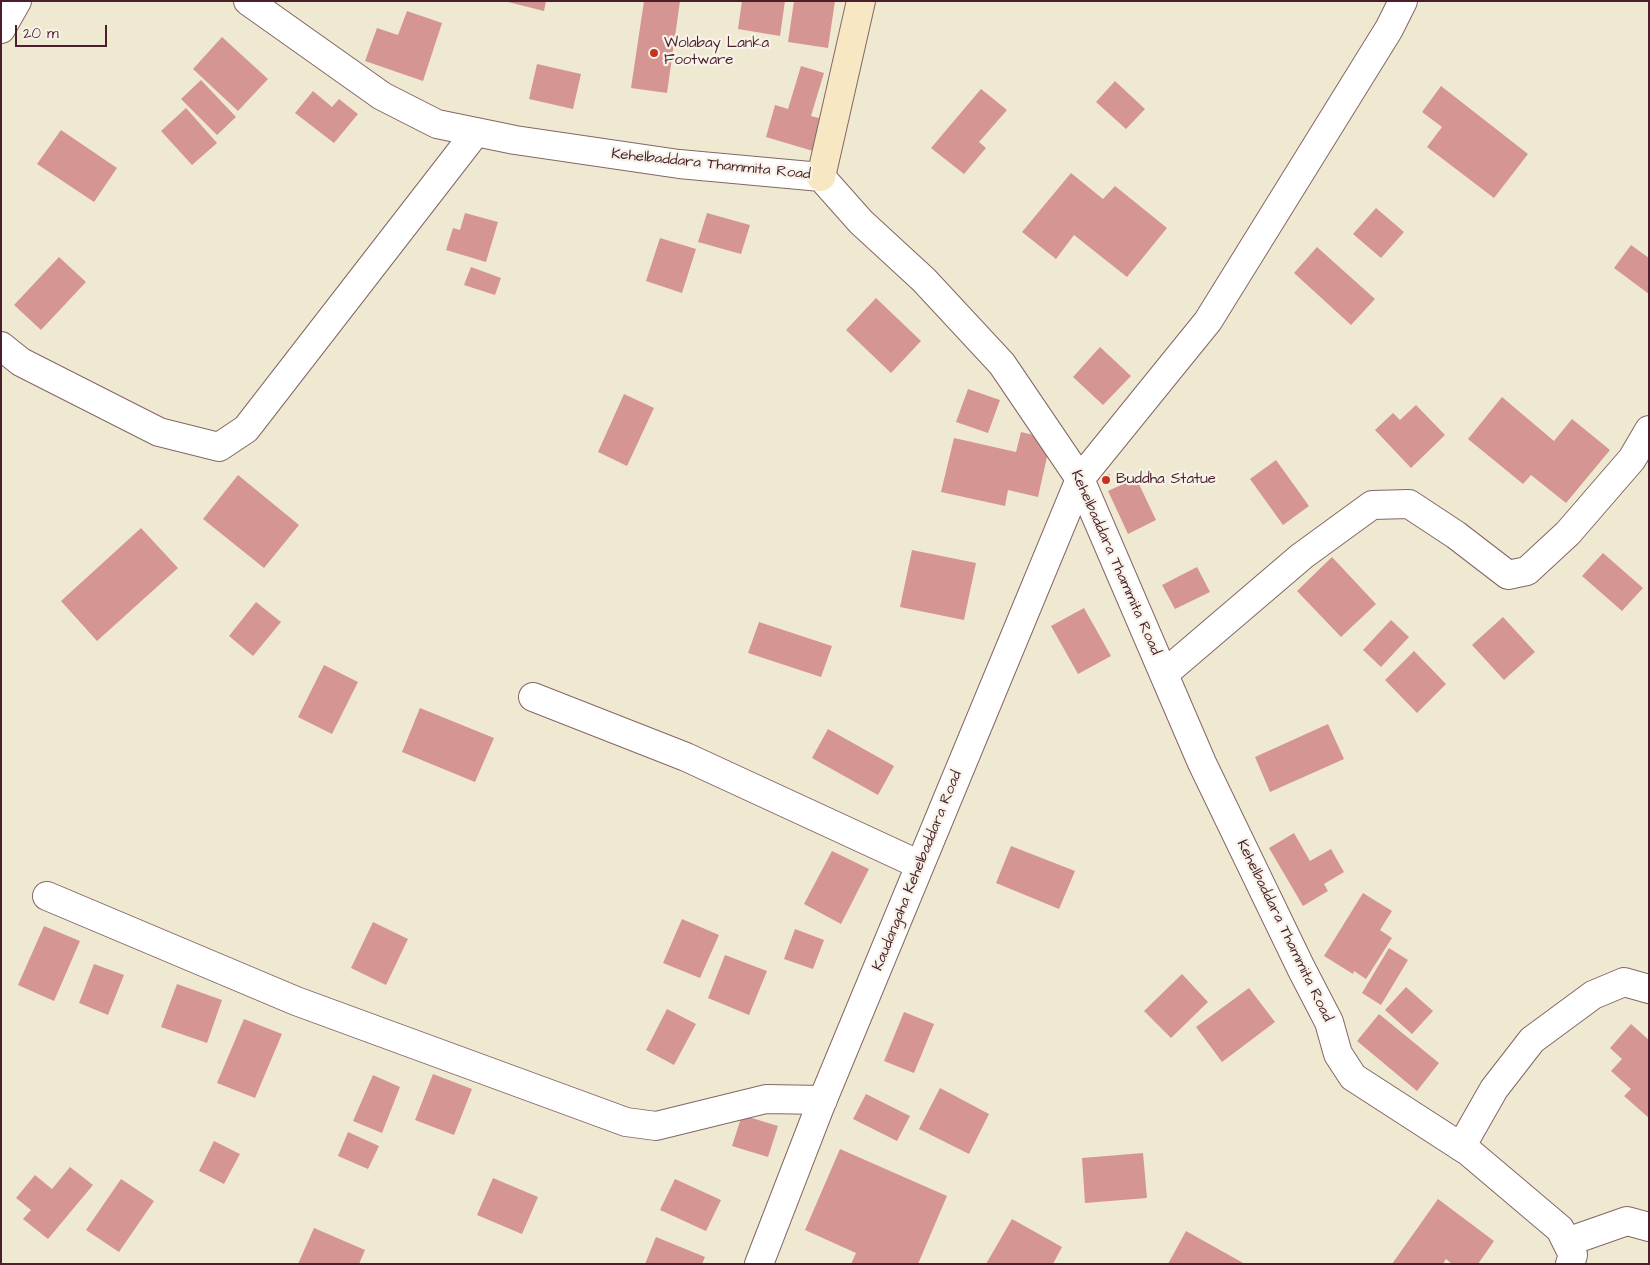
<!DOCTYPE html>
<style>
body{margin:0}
#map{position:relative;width:1650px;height:1265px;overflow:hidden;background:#f0e9d2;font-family:"Architects Daughter",sans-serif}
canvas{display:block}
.frame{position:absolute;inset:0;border:2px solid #4a1f2b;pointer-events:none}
.scale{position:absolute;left:15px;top:25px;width:92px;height:22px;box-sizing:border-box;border:2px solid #4a1f2b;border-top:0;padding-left:6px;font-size:15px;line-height:18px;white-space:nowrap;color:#4a1f2b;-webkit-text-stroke:4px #f7f3e8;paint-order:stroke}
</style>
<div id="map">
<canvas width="1650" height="1265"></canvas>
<div class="frame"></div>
<div class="scale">20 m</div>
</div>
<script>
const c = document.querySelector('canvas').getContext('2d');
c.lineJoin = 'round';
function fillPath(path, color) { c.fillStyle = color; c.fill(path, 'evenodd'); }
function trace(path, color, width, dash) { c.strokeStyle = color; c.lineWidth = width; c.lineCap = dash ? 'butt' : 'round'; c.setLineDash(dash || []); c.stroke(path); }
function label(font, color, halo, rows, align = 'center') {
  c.font = font + ' "Architects Daughter",sans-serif'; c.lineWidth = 4.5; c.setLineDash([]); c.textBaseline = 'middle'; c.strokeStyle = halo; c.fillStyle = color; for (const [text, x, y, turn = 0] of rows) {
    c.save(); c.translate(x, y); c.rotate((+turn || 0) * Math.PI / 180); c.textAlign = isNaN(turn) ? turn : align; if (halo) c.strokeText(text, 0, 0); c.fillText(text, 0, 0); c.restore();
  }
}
fillPath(new Path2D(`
 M504 1H546L544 11Z
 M644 1H680L667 93 631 88Z
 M742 1H785L780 36 738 29Z
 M794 1H835L828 48 788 42Z
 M407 11 442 23 423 81 365 61 377 28 398 35Z
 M222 37 268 79 238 111 193 69Z
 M537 64 581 74 573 109 529 99Z
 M801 66 824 73 811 116 823 119 813 151 766 137 775 105 788 109Z
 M201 80 236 117 217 135 181 99Z
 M1115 81 1145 109 1126 129 1096 102Z
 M1441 86 1528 154 1494 198 1427 147 1442 127 1422 112Z
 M981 89 1007 110 979 142 986 148 964 174 931 148Z
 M313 91 332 107 339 99 358 114 334 143 295 113Z
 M186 108 217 143 192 165 161 131Z
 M61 130 117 168 94 202 37 164Z
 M1071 173 1103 199 1115 186 1167 228 1127 277 1074 235 1056 259 1022 232Z
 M1376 208 1404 232 1381 258 1353 234Z
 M465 213 498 222 486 262 446 250 453 228 460 230Z
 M707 213 750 225 741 254 698 242Z
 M660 238 696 249 682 293 646 281Z
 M1631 245 1649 258V294L1614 268Z
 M1317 247 1375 299 1351 325 1294 273Z
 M59 257 86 282 41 330 14 305Z
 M471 267 501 278 495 295 464 285Z
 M876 298 921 341 891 373 846 330Z
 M1100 347 1131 376 1103 405 1073 377Z
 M968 389 1000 400 988 433 956 422Z
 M624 394 654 408 627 466 598 452Z
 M1502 397 1554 441 1572 419 1610 450 1566 503 1531 475 1523 484 1468 439Z
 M1416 405 1445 435 1411 468 1375 430 1393 413 1400 420Z
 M1021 432 1051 439 1038 497 1008 490 1005 506 941 492 954 438 1016 452Z
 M1276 460 1309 506 1283 525 1250 479Z
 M1110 474 1111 484 1102 485 1101 475Z
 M238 475 299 525 264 568 203 519Z
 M1136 478 1156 520 1128 534 1108 491Z
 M141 528 178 568 97 641 61 601Z
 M912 550 976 563 964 620 900 607Z
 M1603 553 1643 588 1622 611 1582 576Z
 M1332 557 1376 604 1341 637 1297 591Z
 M1197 567 1210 592 1175 609 1162 585Z
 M256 602 281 622 253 656 229 636Z
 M1084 608 1111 656 1078 674 1051 626Z
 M1503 617 1535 652 1504 680 1472 645Z
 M1391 620 1409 637 1381 667 1363 650Z
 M759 622 832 646 821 677 748 653Z
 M1414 651 1446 684 1417 713 1385 680Z
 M324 665 358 682 332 734 298 717Z
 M420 708 494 738 475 782 402 752Z
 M1328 724 1344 759 1270 792 1255 757Z
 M828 729 894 766 878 795 812 758Z
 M1294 833 1310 861 1331 849 1344 872 1324 884 1328 891 1303 906 1269 848Z
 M1011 846 1075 871 1059 909 996 883Z
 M832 851 869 869 841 924 804 904Z
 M1363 893 1392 911 1380 930 1392 938 1366 979 1354 971 1353 974 1324 956Z
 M682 919 719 935 700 978 663 963Z
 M373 922 408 939 386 985 351 968Z
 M44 926 80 941 54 1001 18 985Z
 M795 929 824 940 813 969 784 959Z
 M1389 948 1408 960 1381 1005 1362 993Z
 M725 955 767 971 749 1015 708 998Z
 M94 964 124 975 108 1015 79 1003Z
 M1182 974 1208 1002 1171 1038 1144 1011Z
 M177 984 222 1000 207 1043 161 1027Z
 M1406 987 1433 1011 1412 1034 1385 1010Z
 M1249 988 1275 1022 1222 1062 1196 1027Z
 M667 1009 696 1024 674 1065 646 1050Z
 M904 1012 934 1024 914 1073 884 1061Z
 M1379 1014 1439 1063 1417 1091 1357 1041Z
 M244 1019 282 1034 255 1098 217 1083Z
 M1631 1024 1649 1040V1118L1624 1096 1631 1089 1611 1071 1622 1059 1610 1048Z
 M433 1074 472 1089 454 1135 415 1120Z
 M373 1075 400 1087 382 1133 353 1121Z
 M940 1088 989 1114 969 1154 919 1129Z
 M866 1094 910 1116 897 1141 853 1119Z
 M742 1115 778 1126 768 1157 732 1146Z
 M348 1132 379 1146 368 1169 338 1156Z
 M214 1141 240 1154 224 1184 199 1171Z
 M840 1149 947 1196 918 1264H851L856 1253 805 1230Z
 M1143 1153 1147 1198 1085 1203 1082 1158Z
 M70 1167 93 1185 48 1239 23 1219 31 1210 16 1198 35 1175 52 1189Z
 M493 1178 538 1197 522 1234 477 1215Z
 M121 1179 154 1201 119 1252 86 1230Z
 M675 1179 721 1200 706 1231 660 1210Z
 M1438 1199 1494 1241 1478 1264H1452L1446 1259 1443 1264H1392Z
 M1012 1219 1062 1247 1053 1264H986Z
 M314 1228 365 1250 359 1264H298Z
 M1186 1231 1245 1264H1168Z
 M656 1237 705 1257 702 1264H645Z`), '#d59593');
const street = new Path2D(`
 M248 1 382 96 437 124 515 140 679 164 821 177 861 222 924 280 1002 364 1080 479 1202 763 1301 968 1329 1022 1338 1054 1353 1077 1469 1152 1560 1229 1573 1255 1570 1264
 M1 29 17 1
 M1 346 21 362 159 432 219 447 246 429 476 132
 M1165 673 1302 556 1372 505 1409 504 1456 535 1508 575 1527 571 1568 533 1632 459 1649 430
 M533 697 686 757 920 865
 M47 896 296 1001 626 1122 656 1126 766 1099 823 1100
 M1461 1147 1494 1089 1532 1040 1593 995 1624 982 1649 989
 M1567 1242 1627 1221 1649 1227
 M759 1264 819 1109 1080 479 1208 321 1389 29 1403 1`);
const secondary = new Path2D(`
 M821 177 861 1`);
trace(street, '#846665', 30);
trace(secondary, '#846665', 30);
trace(street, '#fff', 28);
trace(secondary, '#f7e8c3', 28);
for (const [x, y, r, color] of [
 [654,53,5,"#c8321e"],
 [1106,480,5,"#c8321e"]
]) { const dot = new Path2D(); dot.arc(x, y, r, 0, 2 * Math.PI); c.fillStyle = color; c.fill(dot); trace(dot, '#f7f3e8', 2); }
label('15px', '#4a1f2b', '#f7f3e8', [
 ["Wolabay Lanka",664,44],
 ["Footware",664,61],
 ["Buddha Statue",1116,480]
], 'left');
label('15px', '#4a1f2b', '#f7f3e8', [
 ["Kehelbaddara Thammita Road",711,165,6],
 ["Kehelbaddara Thammita Road",1115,563,66],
 ["Kaudangaha Kehelbaddara Road",918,871,-68],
 ["Kehelbaddara Thammita Road",1284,931,64]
]);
</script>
